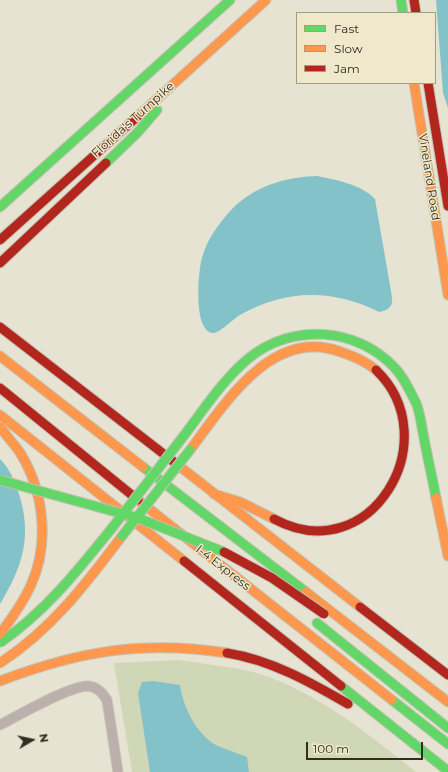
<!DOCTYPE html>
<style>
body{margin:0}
#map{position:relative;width:448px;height:772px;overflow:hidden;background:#e7e3d2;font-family:Montserrat,sans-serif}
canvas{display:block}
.legend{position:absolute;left:296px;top:12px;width:140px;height:72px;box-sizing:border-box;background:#efe8ca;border:1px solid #a39d86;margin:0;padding:5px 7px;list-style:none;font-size:12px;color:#302d21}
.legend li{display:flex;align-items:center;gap:8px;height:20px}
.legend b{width:20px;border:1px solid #a39d86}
.north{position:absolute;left:12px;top:720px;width:40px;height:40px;-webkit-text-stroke:3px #efe8ca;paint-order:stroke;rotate:81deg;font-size:11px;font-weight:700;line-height:16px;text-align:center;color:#302d21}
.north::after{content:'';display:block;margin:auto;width:14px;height:18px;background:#302d21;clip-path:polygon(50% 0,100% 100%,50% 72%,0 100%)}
.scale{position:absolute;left:306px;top:742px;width:117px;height:18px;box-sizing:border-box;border:2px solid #302d21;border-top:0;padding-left:5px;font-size:12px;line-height:14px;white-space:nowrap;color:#302d21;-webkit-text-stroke:3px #efe8ca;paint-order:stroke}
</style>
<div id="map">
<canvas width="448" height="772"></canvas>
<ul class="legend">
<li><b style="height:5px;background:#63d668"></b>Fast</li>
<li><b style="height:5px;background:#ff974d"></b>Slow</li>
<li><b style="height:5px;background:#b3261e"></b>Jam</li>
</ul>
<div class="north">N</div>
<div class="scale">100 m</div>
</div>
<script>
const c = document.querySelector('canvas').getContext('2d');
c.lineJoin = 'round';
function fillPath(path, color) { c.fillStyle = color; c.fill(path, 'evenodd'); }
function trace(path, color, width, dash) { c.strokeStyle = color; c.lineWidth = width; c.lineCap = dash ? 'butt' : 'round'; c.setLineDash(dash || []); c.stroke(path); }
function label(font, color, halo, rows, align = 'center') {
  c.font = font + ' Montserrat,sans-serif'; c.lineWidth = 3; c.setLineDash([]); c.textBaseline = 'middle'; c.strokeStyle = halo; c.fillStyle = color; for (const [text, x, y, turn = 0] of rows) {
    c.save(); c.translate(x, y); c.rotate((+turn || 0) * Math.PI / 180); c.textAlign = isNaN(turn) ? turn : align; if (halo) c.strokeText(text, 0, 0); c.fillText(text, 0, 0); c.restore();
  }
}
fillPath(new Path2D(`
 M179 660C209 665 241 667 269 677 324 698 370 735 416 772H132L114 663Z`), '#d0d7b7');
fillPath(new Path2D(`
 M436 0H448V108L443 93Z
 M317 176C336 180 361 184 375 199L392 297C393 307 389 310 379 312 333 289 286 289 240 315 233 319 220 333 213 333 193 332 198 271 202 258 207 239 219 223 232 209 255 186 285 177 317 176Z
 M0 459C9 468 14 479 18 491 33 535 23 566 0 604Z
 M153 681 180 685C183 707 197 736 218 746 227 750 238 753 247 757L249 772H150L138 693 142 682Z`), '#84c2c9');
const street = new Path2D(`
 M0 725C19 715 69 686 88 686 98 687 102 693 107 700L118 772`);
const fast = new Path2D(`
 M401 0 403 13
 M106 163 138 132 157 110
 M0 207 230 0
 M179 442C201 414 221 381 249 358 292 323 356 327 394 367 404 377 410 391 416 403 420 412 421 423 423 433 427 455 432 476 436 498
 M143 467 306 592
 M317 623 448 728
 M1 642C46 611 78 570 112 528
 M341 686 448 771
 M392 700 448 744`);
const slow = new Path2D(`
 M414 83 448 295
 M137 117 266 0
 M0 356 143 467
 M0 415 184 561
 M0 427C6 435 13 443 19 451 44 490 50 543 31 585 23 603 12 618 0 634
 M190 450C225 404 272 326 341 352 355 357 365 361 376 370
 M174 462 360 607
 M214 494 240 502 274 519
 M436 498 448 556
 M138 500 392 700
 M306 592 448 702
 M0 663C51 630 86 584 122 536
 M0 681C79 651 143 640 227 653`);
const jam = new Path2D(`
 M414 0 416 13
 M428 83 448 206
 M0 240 137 117
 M0 263 106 163
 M0 327 174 462
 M0 388 138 500
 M274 519C371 571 448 439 376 370
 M184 561 341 686
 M360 607 448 675
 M227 653C271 660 310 682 348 704`);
trace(street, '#c4c1b4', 11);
trace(fast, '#c4c1b4', 11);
trace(slow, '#c4c1b4', 11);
trace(jam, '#c4c1b4', 11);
trace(street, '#bbb0ab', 9);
trace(fast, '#63d668', 9);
trace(slow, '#ff974d', 9);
trace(jam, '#b3261e', 9);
const fastBridge = new Path2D(`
 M0 480 138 518 224 552
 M112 528 179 442
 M122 536 190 450`);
const jamBridge = new Path2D(`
 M224 552 272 578 324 614`);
trace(fastBridge, '#c4c1b4', 11, []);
trace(jamBridge, '#c4c1b4', 11, []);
trace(fastBridge, '#63d668', 9);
trace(jamBridge, '#b3261e', 9);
label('12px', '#302d21', '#efe8ca', [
 ["Florida's Turnpike",133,120,-42],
 ["Vineland Road",429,177,81],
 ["I-4 Express",223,568,38]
]);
</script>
